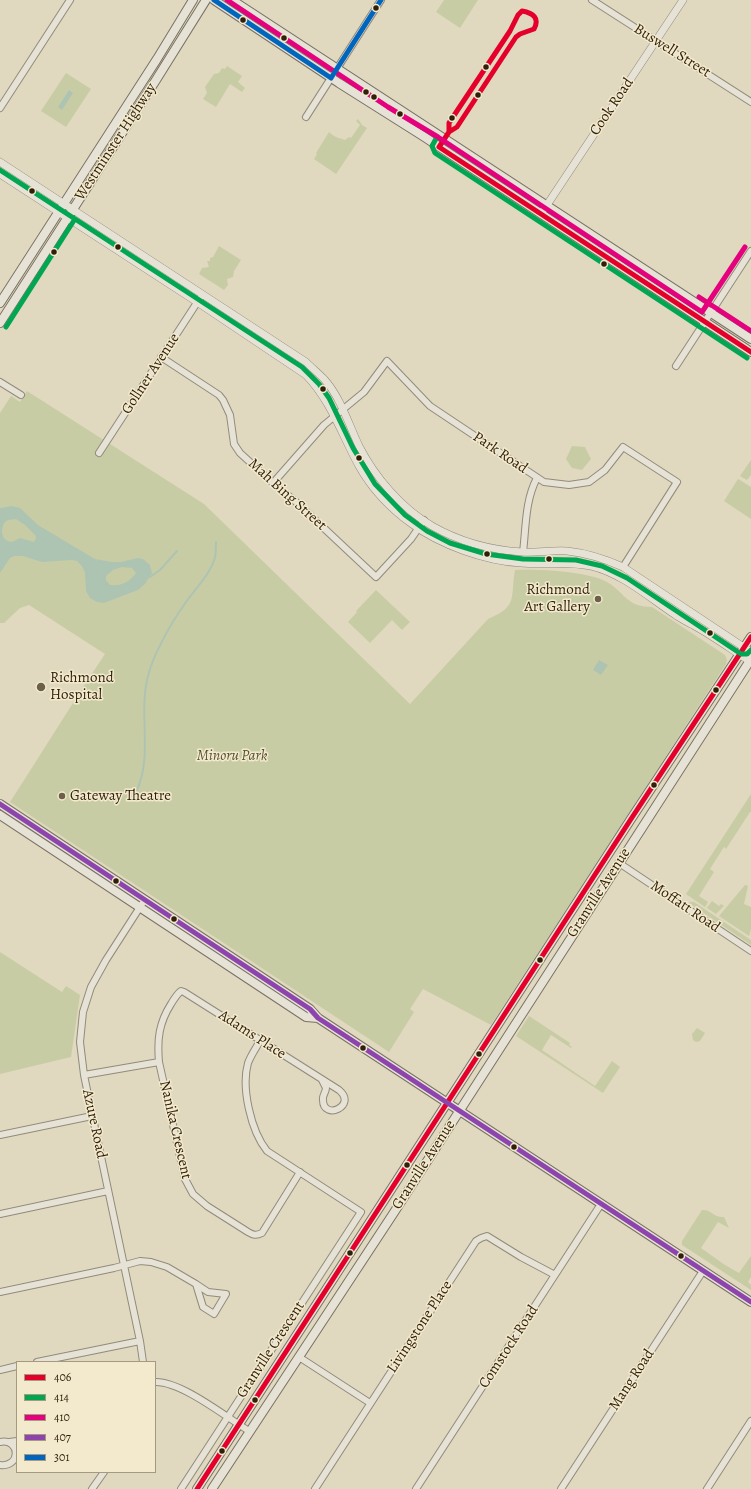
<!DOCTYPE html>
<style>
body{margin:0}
#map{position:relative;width:751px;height:1489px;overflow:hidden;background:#e0d8bf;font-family:Alegreya,serif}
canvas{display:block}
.legend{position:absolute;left:16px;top:1361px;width:140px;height:112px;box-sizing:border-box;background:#f3eacd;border:1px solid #a59980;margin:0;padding:5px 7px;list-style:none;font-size:12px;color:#2f1f0c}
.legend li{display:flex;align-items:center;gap:8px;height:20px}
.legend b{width:20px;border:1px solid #a59980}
</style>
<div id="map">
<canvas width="751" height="1489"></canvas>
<ul class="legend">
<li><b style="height:5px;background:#e4002b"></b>406</li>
<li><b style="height:5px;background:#00a651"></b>414</li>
<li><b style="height:5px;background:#e5007d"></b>410</li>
<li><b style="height:5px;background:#8e44ad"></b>407</li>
<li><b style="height:5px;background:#0065bd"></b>301</li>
</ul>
</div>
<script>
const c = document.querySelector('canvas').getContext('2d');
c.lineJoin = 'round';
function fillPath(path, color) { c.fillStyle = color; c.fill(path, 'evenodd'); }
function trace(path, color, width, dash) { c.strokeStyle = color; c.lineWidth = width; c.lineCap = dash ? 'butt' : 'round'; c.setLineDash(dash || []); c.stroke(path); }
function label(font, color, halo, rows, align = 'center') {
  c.font = font + ' Alegreya,serif'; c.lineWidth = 3; c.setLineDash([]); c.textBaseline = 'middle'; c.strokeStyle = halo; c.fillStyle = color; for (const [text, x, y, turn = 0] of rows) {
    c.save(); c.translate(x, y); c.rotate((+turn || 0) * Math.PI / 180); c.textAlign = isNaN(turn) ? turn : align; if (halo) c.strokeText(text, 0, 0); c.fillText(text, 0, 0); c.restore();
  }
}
fillPath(new Path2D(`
 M444 0H478L460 28 436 12Z
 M227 66 242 76 238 82 245 88 242 92 230 84 216 107 203 99 207 93 205 87 214 74 219 73 222 68 225 69Z
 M66 73 91 89 66 127 41 111Z
 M358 119 362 125 367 128 336 174 314 159 317 154 316 153 329 132C334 137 339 138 345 140L349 137 351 138 360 125 356 121Z
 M219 246 241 260 234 271 233 277 227 279 228 285 224 290 199 274 202 268 209 267 207 261H210V258L213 257Z
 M27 391 204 504 410 704 488 619C519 606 510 597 515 570 539 569 581 571 603 580 625 590 624 607 652 607L725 655 727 660 726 664 491 1025 423 989 410 1009 414 1012 389 1052 10 802C42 753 72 703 105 654L29 605 20 608 4 623H0V413L11 396 20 402Z
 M572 446 585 447 591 459 582 470 572 468 566 459Z
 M751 460V475L747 480 740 476Z
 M738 479 751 487V519L724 501Z
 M376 590 410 622 402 630 392 620 370 643 348 622 357 612 356 611Z
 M751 794V812H750L726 849 724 847 710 869 714 872 699 896 708 902 705 907 686 894Z
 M745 885 748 886 744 904 751 907V929L749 936 719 916Z
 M712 901 719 906 721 904 724 906 716 914 707 908Z
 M690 902H694L751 940V945L689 903Z
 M0 952 62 992 66 986 80 995 71 1057 0 1074Z
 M529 1016 570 1043 569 1045 572 1047 571 1048 551 1035 542 1050 595 1086 612 1061 620 1067 603 1093 516 1036Z
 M697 1028 705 1033 700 1041 696 1042 693 1040 692 1034Z
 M702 1210C711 1209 714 1218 724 1217L729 1228 718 1222 701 1248 725 1265 739 1273 751 1256V1277L748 1282 751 1285V1290L682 1245V1241Z`), '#c8cca4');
fillPath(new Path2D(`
 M69 90 73 93 62 110 58 107Z
 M12 506 20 508 38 525 95 559 112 562H121L137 558 143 559 150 565 152 573 145 584 138 590 104 603 97 602 90 598 86 591 85 573 82 566 77 561 72 560 42 562 23 556H15L10 558 0 573V508ZM16 519 25 525 36 536V538L34 542 20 538 12 542C0 541 0 527 6 521 9 519 13 520 16 519ZM122 567 132 568 136 573C130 582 121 586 110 585L106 580V576L113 570Z
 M599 660 608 665 601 675 593 670Z`), '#aec4b3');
trace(new Path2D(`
 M150 577 160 570 177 551
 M137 790C153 754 138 714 148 676 153 655 171 623 184 605 193 591 211 574 215 557 216 552 216 546 216 542`), '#aec4b3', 2);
const minor = new Path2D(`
 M592 0 751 102
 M0 108 70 0
 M306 117 381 0
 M161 357 219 395 223 400 230 415 234 444 240 453 273 483 295 501 376 577 411 539 424 520
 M676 366 751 251
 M0 382 21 395
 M99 453 202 295
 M273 483 324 425 364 392 387 361 430 406 544 482 569 485 589 482 605 470 623 447 677 482 623 567
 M523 552C526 528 525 500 537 478
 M619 863 751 951
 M142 904 106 960 91 987 83 1012 80 1042 84 1075 91 1109 140 1341 143 1362
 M84 1075 159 1062
 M0 1135 92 1116
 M300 1172 262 1233C256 1236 253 1235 248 1232L207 1206 193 1194 185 1179 159 1062C157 1039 159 1023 171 1004 174 999 177 994 181 991L184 992 339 1090C358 1106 323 1121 323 1100 322 1096 326 1092 326 1088L322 1080
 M0 1214 108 1191
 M196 1284 208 1292 226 1294 214 1314 203 1307Z
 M0 1292 114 1268 140 1261 151 1262 167 1267 196 1284
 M299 1357 370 1403
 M37 1362 140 1341
 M0 1370 17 1366
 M155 1382C181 1381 226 1417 249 1431
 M0 1442C21 1438 21 1468 0 1465
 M9 1442 17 1441
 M92 1489 104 1472
 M181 1489 361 1212 267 1151C251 1131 241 1088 248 1063 251 1055 256 1048 260 1041
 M315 1489 476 1241 481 1238 487 1236 521 1257 555 1275
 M416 1489 601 1204
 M561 1489 703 1271
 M707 1489 751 1421`);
const tertiary = new Path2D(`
 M0 162 306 362C312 368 318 373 324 379 341 398 348 423 359 446 375 477 401 508 432 526 460 542 490 550 522 552 537 553 552 550 567 551 587 553 605 559 623 567L751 652
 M0 174 197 302 306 375C331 401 342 435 359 466 372 489 391 509 412 524 440 545 486 561 521 563 544 565 568 561 591 566 622 573 651 599 677 616 682 619 687 622 693 625 713 636 732 650 751 662
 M541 214 683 0`);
const secondary = new Path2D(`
 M214 0 339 83 423 136 751 352
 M232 0C404 114 578 225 751 339
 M0 303 157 59 193 0
 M0 323 156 80 206 0
 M0 804 310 1009 318 1018 751 1302
 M0 815 306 1017 318 1018
 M197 1489 631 819 751 637
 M212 1489 393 1214 751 659`);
trace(minor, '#918b7b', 8);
trace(tertiary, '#918b7b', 8);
trace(secondary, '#797263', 10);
trace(minor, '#e6e2d5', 6);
trace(tertiary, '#e6e2d5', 7);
trace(secondary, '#e6e2d5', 8);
trace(new Path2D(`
 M522 11C533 13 540 18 534 29L520 34 516 37 457 127 449 132V123L510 31 518 15Z
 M449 132 439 147 751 352
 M197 1489 631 819 751 637`), '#e4002b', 5);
trace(new Path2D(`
 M437 137 432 146 435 153 747 358
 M0 170 302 367 319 384 329 398 353 448 375 484 405 515 427 531 450 543 486 554 523 559 576 560 602 566 627 578 741 654H747L751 650
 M6 327 73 222`), '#00a651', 5);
trace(new Path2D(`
 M227 0 388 107 438 137 702 312 745 247
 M699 297 751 331`), '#e5007d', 5);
trace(new Path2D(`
 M0 804 310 1009 318 1018 751 1302`), '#8e44ad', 5);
trace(new Path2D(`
 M214 0 331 78 381 0`), '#0065bd', 5);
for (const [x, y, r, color] of [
 [376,8,3.5,"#2f1f0c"],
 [243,20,3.5,"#2f1f0c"],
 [284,38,3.5,"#2f1f0c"],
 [486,67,3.5,"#2f1f0c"],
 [366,92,3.5,"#2f1f0c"],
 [478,95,3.5,"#2f1f0c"],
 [374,97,3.5,"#2f1f0c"],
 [400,114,3.5,"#2f1f0c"],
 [452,118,3.5,"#2f1f0c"],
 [32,191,3.5,"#2f1f0c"],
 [118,247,3.5,"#2f1f0c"],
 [54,252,3.5,"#2f1f0c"],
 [604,264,3.5,"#2f1f0c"],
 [323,389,3.5,"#2f1f0c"],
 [359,458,3.5,"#2f1f0c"],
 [487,554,3.5,"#2f1f0c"],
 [549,559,3.5,"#2f1f0c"],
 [598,599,4,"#6d604b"],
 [710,633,3.5,"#2f1f0c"],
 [41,687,5,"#6d604b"],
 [716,690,3.5,"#2f1f0c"],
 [654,785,3.5,"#2f1f0c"],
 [62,796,4,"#6d604b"],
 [116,881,3.5,"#2f1f0c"],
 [174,919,3.5,"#2f1f0c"],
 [540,960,3.5,"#2f1f0c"],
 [363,1048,3.5,"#2f1f0c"],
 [479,1054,3.5,"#2f1f0c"],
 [514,1147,3.5,"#2f1f0c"],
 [407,1165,3.5,"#2f1f0c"],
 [350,1253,3.5,"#2f1f0c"],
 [681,1256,3.5,"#2f1f0c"],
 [255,1400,3.5,"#2f1f0c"],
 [222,1451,3.5,"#2f1f0c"]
]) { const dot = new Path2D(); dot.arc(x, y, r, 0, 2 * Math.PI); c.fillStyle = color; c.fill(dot); trace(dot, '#f3eacd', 1.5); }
label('15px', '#2f1f0c', '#f3eacd', [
 ["Buswell Street",672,51,32],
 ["Cook Road",612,107,-56],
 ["Westminster Highway",116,142,-57],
 ["Gollner Avenue",151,374,-57],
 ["Park Road",500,453,34],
 ["Mah Bing Street",287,495,42],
 ["Granville Avenue",599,893,-57],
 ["Moffatt Road",685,907,34],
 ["Adams Place",252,1035,33],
 ["Azure Road",94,1124,78],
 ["Nanika Crescent",175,1130,77],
 ["Granville Avenue",424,1165,-57],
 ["Livingstone Place",420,1327,-57],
 ["Comstock Road",509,1347,-57],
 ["Granville Crescent",271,1350,-57],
 ["Mang Road",632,1380,-57]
]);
label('15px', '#2f1f0c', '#f3eacd', [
 ["Richmond",590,590,"right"],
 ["Art Gallery",590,607,"right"],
 ["Richmond",50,678],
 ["Hospital",50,695],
 ["Gateway Theatre",70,796]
], 'left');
label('italic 15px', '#575033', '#f3eacd', [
 ["Minoru Park",232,756]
]);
</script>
